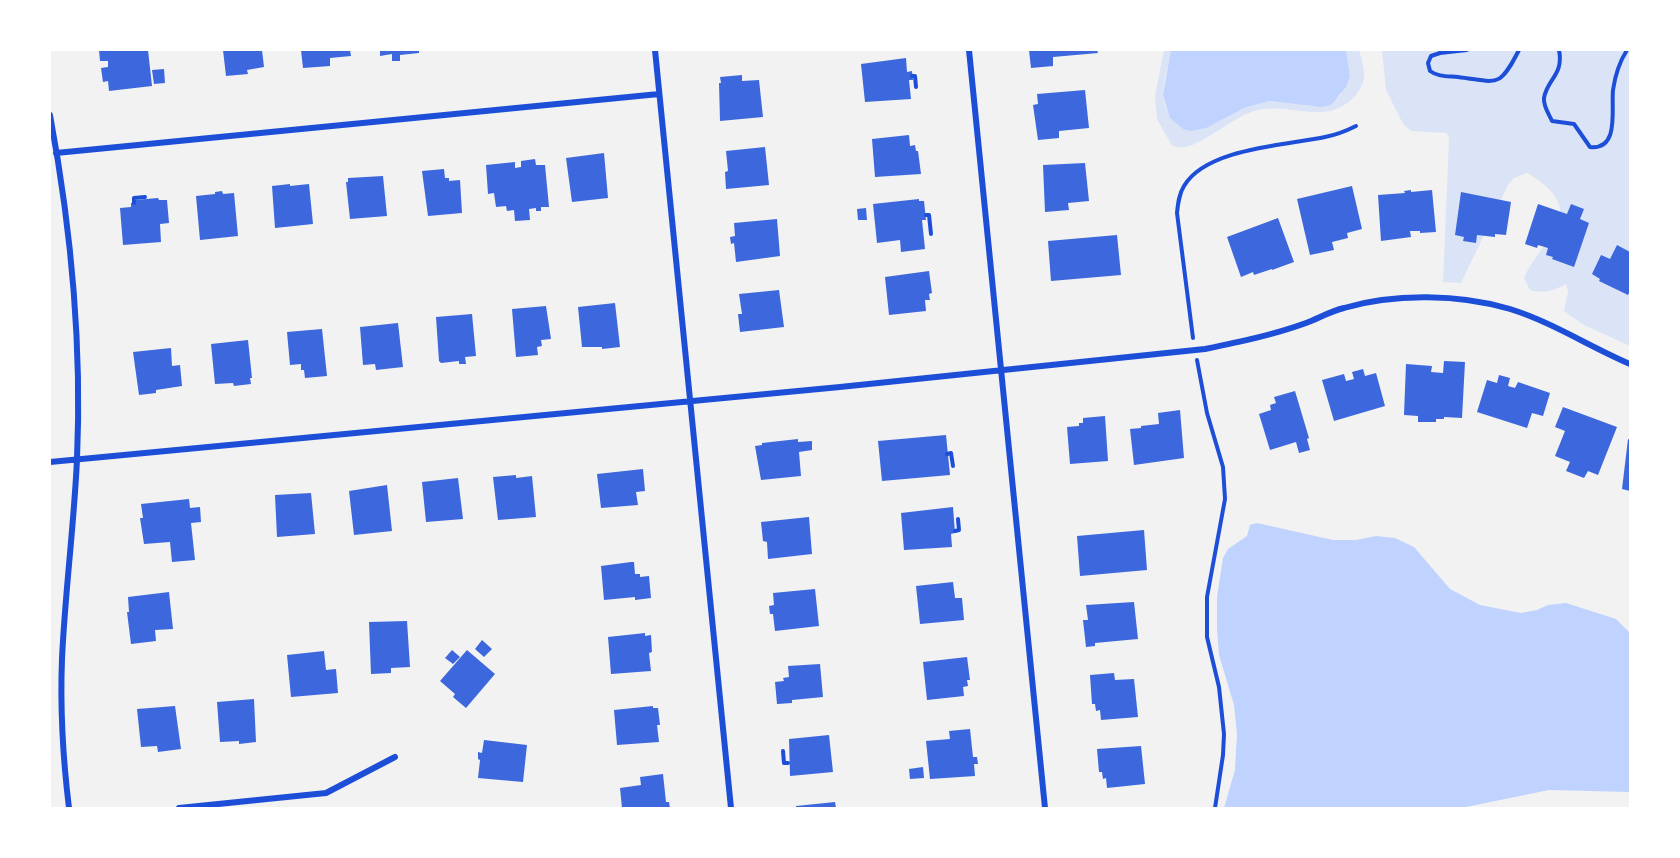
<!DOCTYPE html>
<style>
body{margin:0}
#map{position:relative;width:1680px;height:858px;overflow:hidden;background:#f2f2f2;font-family:"Noto Sans",sans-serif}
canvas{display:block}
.frame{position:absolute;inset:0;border:51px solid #fff;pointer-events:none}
</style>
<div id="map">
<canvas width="1680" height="858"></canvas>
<div class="frame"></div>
</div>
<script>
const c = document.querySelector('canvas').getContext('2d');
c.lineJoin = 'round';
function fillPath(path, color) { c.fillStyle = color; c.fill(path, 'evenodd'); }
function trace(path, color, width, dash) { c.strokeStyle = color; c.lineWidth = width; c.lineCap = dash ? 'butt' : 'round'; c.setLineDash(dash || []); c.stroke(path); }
fillPath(new Path2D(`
 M1164 50H1171C1166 84 1152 102 1183 129L1226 116 1244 108 1269 101 1311 106 1340 96 1350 76 1346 50H1359C1364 68 1369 80 1355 96 1324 129 1288 99 1251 112 1230 120 1206 142 1186 147 1182 148 1176 147 1172 146L1157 119 1155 96Z
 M1382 50H1630V346L1584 325 1564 311 1568 291 1566 284C1553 291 1544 294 1530 290L1524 278C1545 233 1592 212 1527 173L1514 178 1508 185 1461 283 1443 282 1449 137 1446 133 1411 131 1403 124 1386 90Z`), '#dbe4f7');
fillPath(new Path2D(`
 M1171 50H1346L1350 76 1346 87 1331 105 1321 107 1269 101 1244 108 1206 128 1190 131 1183 129 1170 118 1163 95Z
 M1257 523 1333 540H1356L1376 536 1395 538 1414 547 1450 589 1480 605 1521 613 1537 610 1548 605 1566 603 1616 619 1630 633V792L1549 790 1466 807 1449 808H1224L1235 770 1237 734 1234 705 1219 655 1217 629V597L1223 558 1228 549 1247 536 1250 525Z`), '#bfd3fe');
fillPath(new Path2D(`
 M99 50H148L152 86 109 91 108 81 103 82 101 68 108 67V61H100Z
 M223 50H262L264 67 247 70 248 74 226 76Z
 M301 50H350L351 56 330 58V66L303 68Z
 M380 50H419V53L400 55V61H392V54L380 56Z
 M1029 50H1097L1098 53 1053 57V66L1031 68Z
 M906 58 907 72 912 71 913 80H909L911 99 865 102 861 64Z
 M164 69 165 83 154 84 152 70Z
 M742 75V81L759 80 763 117 720 121 719 83H721L720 77Z
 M1085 90 1089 128 1059 131V138L1038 140 1033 105 1038 104 1037 94Z
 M909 135 910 146 915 145 916 151H918L921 174 875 177 872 139Z
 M765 147 769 185 726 189 725 172 728 171 726 151Z
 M604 153 608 198 572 202 566 158Z
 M535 159 536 165H545L549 207H541V211H536V208L529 209 530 220 515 221 514 210 507 211 506 206 496 207 494 193 488 194 486 165 515 162V168L521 167V161Z
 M1085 163 1089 201 1068 203 1069 210 1045 212 1043 165Z
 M444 169 445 178H449V181L460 180 462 213 428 216 422 171Z
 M383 176 387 216 350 219 346 182H348V178Z
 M290 184V186L309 184 313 224 275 228 272 186Z
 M1352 186 1362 229 1347 233 1348 238 1332 242 1334 250 1310 255 1297 199Z
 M1411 190V192L1432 190 1436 232 1420 233V231H1410L1411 237 1381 241 1378 195 1405 193 1404 191Z
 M222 191 223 194 234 193 238 236 200 240 196 196 215 194V192Z
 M1461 192 1511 202 1506 235 1495 234V237L1477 235 1476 243 1463 241 1464 237 1455 235Z
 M158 198 159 200H167L169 223 160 224 161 242 123 245 120 208 131 207V203L136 202 135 200Z
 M919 199V201H924L926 220H922L925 249 901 252 900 240 877 243 873 204Z
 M1538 204 1567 214 1571 204 1584 209 1580 219 1589 223 1574 267 1552 259 1553 257 1546 255 1548 248 1538 245 1537 248 1525 244Z
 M866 208 867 220H858L857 209Z
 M1278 218 1294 262 1272 270V269L1254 275 1253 272 1241 277 1227 237Z
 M777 219 780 256 736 262 734 243 731 244 730 237 735 236 734 223Z
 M1117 235 1121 275 1051 281 1048 241Z
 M1617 245 1630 252V291L1628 295 1599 281 1600 279 1592 274 1601 255 1610 259Z
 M929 271 932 293 929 294 930 300H925L926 311 889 315 885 277Z
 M779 290 784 327 740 332 738 314H742L739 294Z
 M615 303 620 347 602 349V347H582L578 307Z
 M546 306 551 339 541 340 542 346 537 347 538 355 516 357 512 309Z
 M472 314 476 356 465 357 466 364H459V361L441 363 439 361 436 317Z
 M398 323 403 367 376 370 375 364 363 365 360 327Z
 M322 329 327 376 305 378 304 370H301V364L290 365 287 332Z
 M248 340 252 378H250L251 384 234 386 233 383 215 384 211 344Z
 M171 348 172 366 180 365 182 386 156 390V393L139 395 133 352Z
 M1444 361 1465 362 1462 418 1444 417V419H1436V422H1418V416L1404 415 1406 364 1432 366 1431 372 1443 373Z
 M1363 369 1365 376 1376 373 1385 406 1334 421 1322 380 1344 374 1346 381 1354 379 1352 372Z
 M1499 375 1510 378 1508 386 1515 388 1518 382 1550 393 1543 416 1532 413 1527 428 1477 412 1487 380 1497 383Z
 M1295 391 1309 438 1307 439 1310 450 1299 453 1296 442 1270 450 1259 414 1271 410 1270 405 1276 403 1274 397Z
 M1563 407 1617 427 1598 475 1588 471 1584 478 1566 471 1570 462 1555 456 1565 431 1555 427Z
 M1180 410 1184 458 1134 465 1130 429 1141 428V426L1159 424 1158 413Z
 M1105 416 1108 461 1070 464 1067 427 1079 426V423H1083V418Z
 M946 435 950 475 882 481 878 441Z
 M798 439V442L812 441V450L799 452 801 476 761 480 755 446 762 445V443Z
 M1628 439 1630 440V491L1622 489Z
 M643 469 645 491 636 492 638 505 601 508 597 474Z
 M516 475V478L532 476 536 517 498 520 493 477Z
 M458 478 463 519 426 522 422 482Z
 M387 485 392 531 354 535 349 491Z
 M311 493 315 534 277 537 275 495Z
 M189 499 190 508 200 507 201 522 191 523 195 560 172 562 170 542 144 544 140 518H143L141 504Z
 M953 507 955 533 951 534 952 547 904 550 901 513Z
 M809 517 812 554 768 559 767 542 763 541 761 522Z
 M1144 530 1147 570 1080 576 1077 536Z
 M631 562H634L635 574H640V577L649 576 651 598 635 600V597L604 600 601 566Z
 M953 582 955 598H962L964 620 920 624 916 586Z
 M815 589 819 626 775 631 773 614H770L769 606 774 605 773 593Z
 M169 592 173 629 155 630 156 641 131 644 127 612H129L128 597Z
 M1134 602 1138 639 1095 643V646L1086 647 1083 620H1088L1086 605Z
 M407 621 410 667 391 668V673L371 674 369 622Z
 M645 633V636L651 635 652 652 649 653 651 671 611 674 608 637Z
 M482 640 492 649 484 657 475 649Z
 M452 650 460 657 453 664 445 658Z
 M467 650 495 674 466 708 453 697 455 694 440 681Z
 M324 651 326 670 336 669 338 693 291 697 287 655Z
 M967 657 970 680H967L968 686 963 687 964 696 927 700 923 662Z
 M820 664 823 697 792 700V703L777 704 775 682 784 681 783 678 789 677 788 666Z
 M1114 673 1115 680 1134 679 1138 717 1101 720 1100 710 1096 711 1095 704H1092L1090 675Z
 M254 699 256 742 239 744V741L220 742 217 702Z
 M175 706 181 749 158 752 157 746 141 747 137 709Z
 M653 706V708H658L660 725H657L659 742 617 745 614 710Z
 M970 729 973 757H977L978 764H974L975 776 930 779 926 741 950 739 949 731Z
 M829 735 833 772 790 776 789 739Z
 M484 740 527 745 523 782 478 778 480 760 478 759V752L482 753Z
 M1141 746 1145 784 1107 788 1106 778 1103 779 1102 772H1099L1097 749Z
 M923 767 924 778 910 779 909 769Z
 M663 774 666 802H669L670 808H622L620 788 641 785 640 777Z
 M835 802 836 808H796V806Z`), '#3d67dc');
trace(new Path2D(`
 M1467 50 1440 53 1431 56 1428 63 1430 71C1438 77 1448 76 1458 77 1498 82 1499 89 1519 50
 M1559 50C1564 75 1547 79 1544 98 1543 106 1549 114 1552 121L1574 124 1590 147C1620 150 1611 109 1613 90 1615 76 1620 61 1627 50
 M912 76H915L916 87
 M134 203V198L145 197
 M926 215H929L931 234
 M1193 338 1177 213C1178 203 1179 194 1184 186 1206 148 1287 145 1325 137 1336 135 1346 131 1356 126
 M1197 360 1207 413 1223 467 1225 499 1207 597V637L1219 687 1224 734 1223 755 1215 808
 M947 454 951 453 953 466
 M955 531 959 530 958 519
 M783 751 784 763H788`), '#1d4ed8', 4);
trace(new Path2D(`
 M655 50 731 808
 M969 50 1045 808
 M50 115C71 228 82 345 77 459 74 526 65 592 62 659 60 709 63 759 69 808
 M56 153 659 94
 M50 462 840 387 1205 349C1239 342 1273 335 1306 323 1319 318 1331 311 1344 308 1394 293 1460 294 1510 309 1552 322 1590 347 1630 364
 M179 808 326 793 395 757`), '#1d4ed8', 6);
</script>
